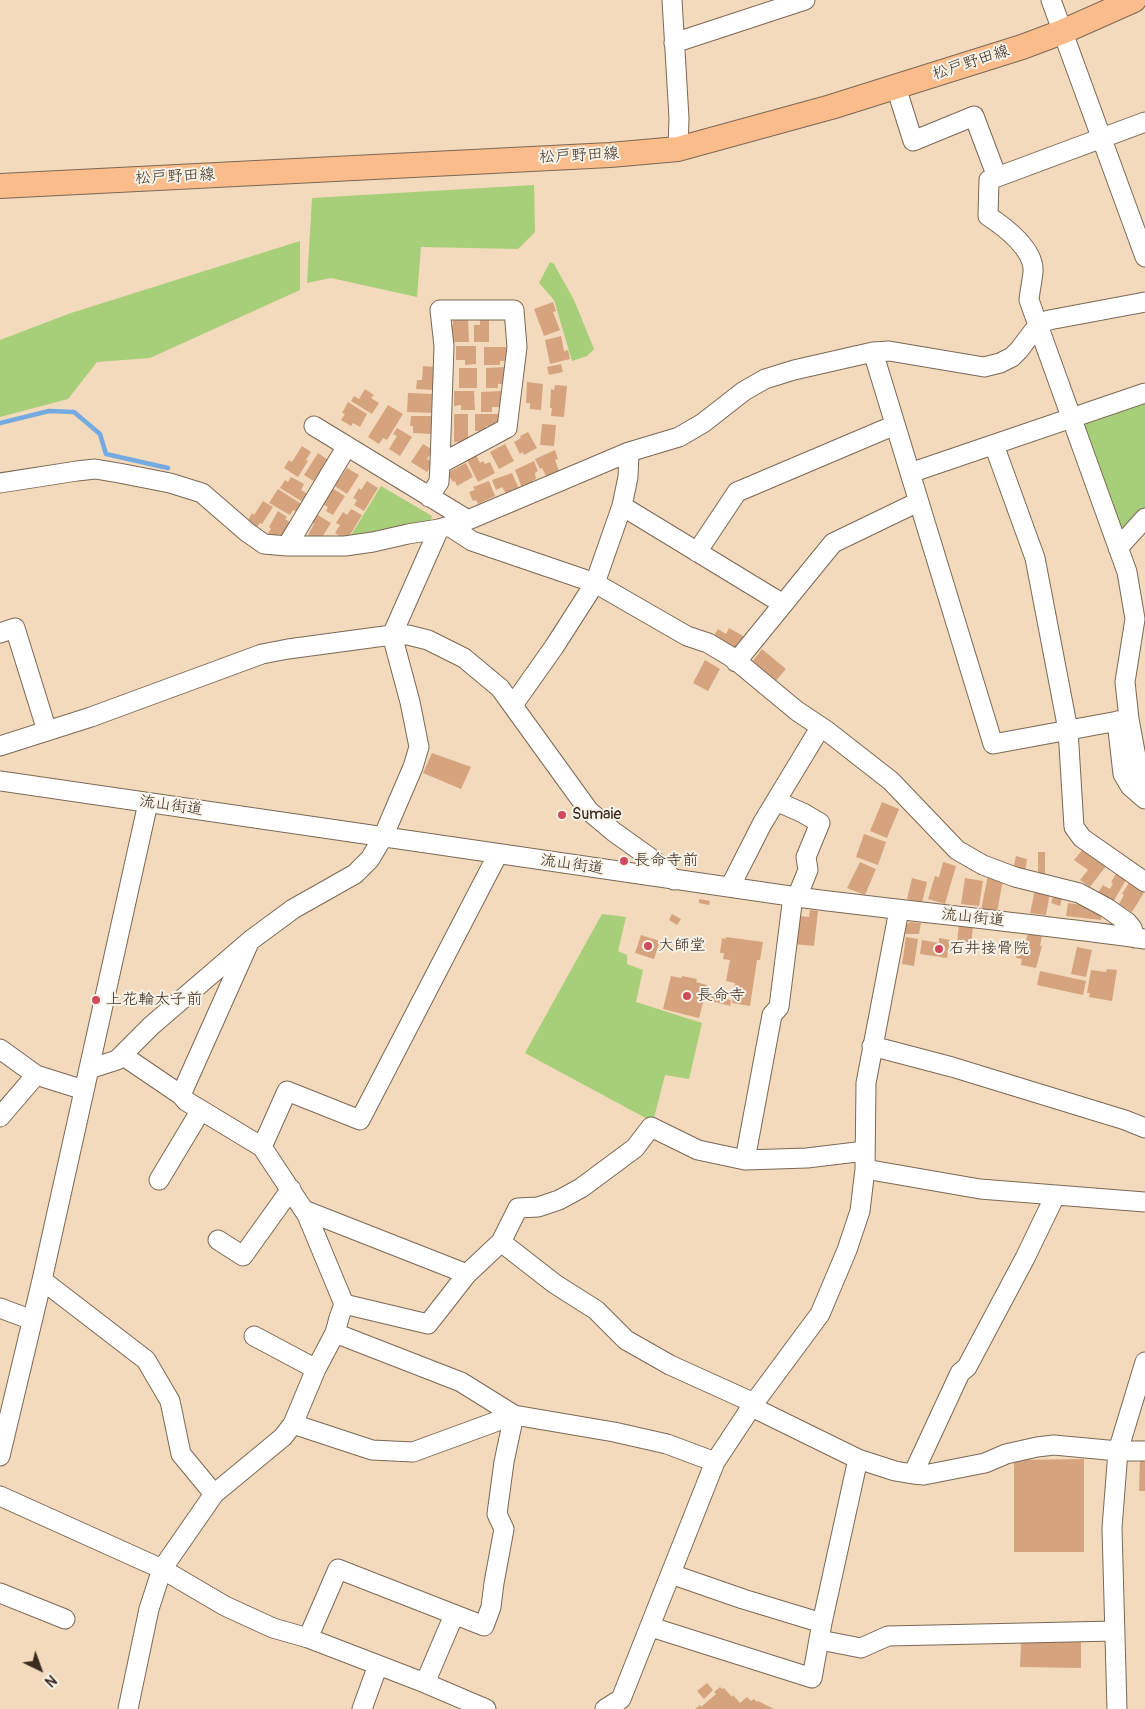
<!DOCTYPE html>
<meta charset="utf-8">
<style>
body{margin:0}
#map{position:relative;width:1145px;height:1709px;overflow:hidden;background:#f3dabc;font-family:Pangolin,sans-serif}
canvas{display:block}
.north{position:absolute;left:15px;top:1644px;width:50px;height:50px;-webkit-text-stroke:4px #f7f3e8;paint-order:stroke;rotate:138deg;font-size:14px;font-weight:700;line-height:20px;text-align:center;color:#3b2a1e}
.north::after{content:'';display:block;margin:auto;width:18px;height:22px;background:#3b2a1e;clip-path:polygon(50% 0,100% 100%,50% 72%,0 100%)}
</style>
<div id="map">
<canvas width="1145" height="1709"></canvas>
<div class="north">N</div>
</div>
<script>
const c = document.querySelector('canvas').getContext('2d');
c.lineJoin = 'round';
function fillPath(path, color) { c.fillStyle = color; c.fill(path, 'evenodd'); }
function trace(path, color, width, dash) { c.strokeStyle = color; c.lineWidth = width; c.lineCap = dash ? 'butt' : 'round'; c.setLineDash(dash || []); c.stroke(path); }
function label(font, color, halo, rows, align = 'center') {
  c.font = font + ' Pangolin,"Klee One",sans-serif'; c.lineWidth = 4; c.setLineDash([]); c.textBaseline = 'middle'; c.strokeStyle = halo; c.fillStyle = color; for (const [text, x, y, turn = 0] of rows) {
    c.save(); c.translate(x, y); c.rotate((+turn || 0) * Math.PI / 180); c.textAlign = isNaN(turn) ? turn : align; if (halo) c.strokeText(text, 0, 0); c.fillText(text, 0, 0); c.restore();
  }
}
fillPath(new Path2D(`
 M534 185 535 232 518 249 421 247 417 297 331 278 307 283 312 198Z
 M300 241V290L150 358 97 362 68 399 0 417V340L71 313Z
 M550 262 554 264 574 300 594 349 587 356 572 361 554 300 539 283Z
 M1145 401V508L1123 533 1081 428 1085 421Z
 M381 486 432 516 429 526 348 540Z
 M602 914 626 917 618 951 627 955V964L643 970 636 1002 702 1023 689 1079 665 1075 653 1122 525 1053Z`), '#a7ce78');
trace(new Path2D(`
 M0 423 49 411 74 412 100 434 106 454 168 468`), '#73aae1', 4.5);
fillPath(new Path2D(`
 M553 302 556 311 553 312 560 330 544 336 534 309Z
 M480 317H489V342H474V325H480Z
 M468 318 469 342H453L451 325H453V319Z
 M561 336 564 351 568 350 570 359 550 364 545 340Z
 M456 346H476V364L465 365V360H456Z
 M484 347H506V361H500V365H484Z
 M561 364 563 372 549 375 547 367Z
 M423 366 436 367 435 390 416 389 417 380H422Z
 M505 367V384H498V388H486V368Z
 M459 368H477V388H459Z
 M527 382 543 384 541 410 530 409V403H526Z
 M555 385 567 386 564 417 551 416 552 408H550L551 389 554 390Z
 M365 389 374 395 371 398 379 403 372 414 351 401 354 396 359 399Z
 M454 391H474L475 410H461V405L454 406Z
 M502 391 503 407H492V412H481V392Z
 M408 393 435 394 434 413 407 412Z
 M348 402 367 414 360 427 353 423 351 426 341 420 345 414 342 413Z
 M388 405 403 414 387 440 383 438 379 444 368 437Z
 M454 414H468V442H454Z
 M475 414H499V423H494V427L486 426 485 431H475Z
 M411 416H433L432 434 413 433V426H410Z
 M542 424 556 425 554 446 540 445Z
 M397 428 412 437 400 456 389 449 397 436 393 434Z
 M528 432 537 448 524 455 523 452 520 454 514 442 521 438 520 436Z
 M423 444 433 450 427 459 433 463 427 472 411 462Z
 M505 444 514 461 499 469 490 452Z
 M302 446 311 452 306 460 308 461 298 477 284 468 289 460 292 462Z
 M555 450 558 459 555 460 559 471 546 476 542 468 540 469 535 459Z
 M318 453 331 462 315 482 304 475Z
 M476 455 480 463 483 461 485 464 490 462 495 473 478 482 467 460Z
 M534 461 538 471 535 473 536 479 532 481 533 483 522 488 515 470Z
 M466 463 473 477 457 486 455 481 453 482 447 473Z
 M347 468 359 475 347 494 333 485 337 479 339 480Z
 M512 473 519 489 507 495 502 487 496 490 492 480Z
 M291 477 304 484 301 490 308 494 303 502 280 488 285 480 288 482Z
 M367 481 378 488 364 511 354 505 357 500 353 498 359 488 361 490Z
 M489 481 495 496 478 504 476 500 473 501 469 492 475 490 473 487Z
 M332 488 345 496 333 515 326 511 328 507 322 504Z
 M278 489 303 505 298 513 293 510 290 515 269 503Z
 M263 501 273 507 262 524 260 523 256 528 247 522 252 513 254 515Z
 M351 509 362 515 347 540 335 533 340 525 336 523 343 512 347 515Z
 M278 511 287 517 285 519 293 524 284 537 279 534 276 538 268 533 271 529 269 527Z
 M316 514 331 523 321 539 316 536 315 539 308 535 314 524 311 522Z
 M729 628 745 637 736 651 713 637 718 629 726 634Z
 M762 649 786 669 775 682 752 662Z
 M705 660 720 669 708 691 693 683Z
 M432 753 471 767 461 789 423 773Z
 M882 802 899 809 887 838 870 831Z
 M864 834 886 842 878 865 856 857Z
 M1083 849 1106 866 1090 887 1080 880 1088 870 1074 860Z
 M1038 852H1045V876H1038Z
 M1016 856 1027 859 1025 872 1013 869Z
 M860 862 876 869 865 895 847 888Z
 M943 862 956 866 945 904 928 899 935 876 939 877Z
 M1116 874 1126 880 1113 902 1098 893 1103 885 1110 889 1113 883 1111 882Z
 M988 875 1003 880 997 912 981 910Z
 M912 878 927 882 922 903 907 899Z
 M965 878 983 881 979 906 961 904Z
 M1130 881 1145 891 1132 912 1119 904 1124 895 1122 894Z
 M1035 890 1050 893 1046 915 1030 913Z
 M1055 891 1063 893 1060 906 1051 903Z
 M699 899 710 901 709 905 699 903Z
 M1068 903 1096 907 1102 912 1101 920 1066 916Z
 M810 910 818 911 814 946 792 944 799 916 809 917Z
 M672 914 681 919 677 925 669 920Z
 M910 922 921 923 919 934H905L906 925Z
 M959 925 973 927 971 944 957 942Z
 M1028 933 1042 936 1040 946H1042L1036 968 1021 965 1022 959 1016 958 1017 953 1013 952 1015 942 1025 944Z
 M641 935 660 941 654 959 635 953Z
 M726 937 763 942 760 960H757L750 1006 732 1003 735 983 726 981 730 960 723 959 724 953H720L722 938 726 939Z
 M906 937 918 939 914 966 902 964Z
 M939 938 950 940 947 958 920 954 922 940 939 943Z
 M1077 947 1092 950 1086 977 1071 974Z
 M1107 969 1117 970 1112 1001 1089 997 1090 993H1087L1091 970 1106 972Z
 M1040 971 1086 981 1083 995 1037 985Z
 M671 976 681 978 682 976 697 979 696 982 707 985 705 993 731 1000 730 1006 704 999 699 1018 663 1009Z
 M1140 1458H1145V1491H1139Z
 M1084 1459V1552H1014V1460Z
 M1081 1640V1668L1020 1667 1021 1643Z
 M707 1683 713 1690 704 1699 697 1691Z
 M720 1687 722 1689 724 1688 732 1697 733 1695 740 1703 747 1697 751 1701 754 1699 757 1702 758 1701 774 1709H695L700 1705 701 1707 716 1694 714 1692Z`), '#d5a47f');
const minor = new Path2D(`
 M672 0 679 118 678 149
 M1051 0 1145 257
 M674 43 805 0
 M896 87 913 141 974 116 997 177
 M1145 122 989 180 988 216C1005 227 1035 250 1033 272 1032 282 1030 290 1029 300L1127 572 1135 619 1125 682 1129 719 1139 773 1145 782
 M873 352 993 744 1129 719
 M314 426 468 520
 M994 445 1035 558 1068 730 1074 827 1082 838 1145 882
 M910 473 1145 393
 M0 483 77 471 95 469 119 473 170 483 202 493 247 532 264 544 287 546H345L373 542 408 534 439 529 468 520 629 452 679 437 703 423 744 391 765 379 794 370 873 352 889 351 984 367 1000 363 1012 357 1019 350 1038 325 1049 320 1145 302
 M429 497 439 482 440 464 444 346 440 310H514L517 347 507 428 440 464
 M622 506 783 604
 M449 526 472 541 595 583 687 636 708 643 733 658 797 711 827 731 891 781 957 850 983 865 1015 877 1079 893 1107 908 1127 922 1132 928 1135 938
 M287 546 347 446
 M1118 548 1145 518
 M697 552 737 492 895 425
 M0 633 15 628 47 731
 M736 662 833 543 918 502
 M513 705 554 647 595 583 622 506 628 477 629 452
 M1117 721 1123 774 1130 786 1145 799
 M0 746 91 717 262 654 288 649 392 635H408L428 640 464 658 500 688 589 811 614 832 656 862 674 880
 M0 781 797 897C913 912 1029 923 1145 939
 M776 801 803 813 820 823 806 857 808 870 797 897
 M730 887 762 824 820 728
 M872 1046 952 1067 1125 1120 1145 1128
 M0 1049 36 1075 84 1090
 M122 1055 181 1095 186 1101 262 1147 307 1215 344 1304 339 1318 335 1333 316 1369 293 1424 283 1437 214 1494 162 1569 149 1609 128 1709
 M89 1069 117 1060 151 1026 251 940 293 909 355 874 370 859 383 837 413 767 419 747 410 702 392 635 439 529
 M181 1095 248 945
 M0 1117 36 1075
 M262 1147 287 1091 360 1120 498 854
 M745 1160 772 1015 779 1007 793 896
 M865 1169 980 1189 1145 1202
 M159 1180 201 1110
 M304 1210 467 1274
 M218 1240 243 1256 291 1189
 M501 1242 555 1284 596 1310 626 1340 670 1365 754 1403
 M42 1280 146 1360 170 1401 181 1454 214 1494
 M344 1304 428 1324 467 1274 501 1242 518 1208 538 1207 559 1200 581 1188 635 1148 651 1127 698 1150 745 1160 807 1158 865 1151
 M0 1308 32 1320
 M335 1333 461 1382 514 1415 614 1432 667 1444 715 1462
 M254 1336 316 1369
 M752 1407 858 1459 895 1471 913 1474 924 1475 985 1463 1006 1454 1037 1447 1054 1445 1118 1451H1145
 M293 1424 372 1450 413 1452 514 1415
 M0 1456 42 1280 148 803
 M913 1474 960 1373 967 1367 1025 1258 1055 1196
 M0 1496 162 1569 225 1606 273 1628 308 1638 425 1683 486 1709
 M671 1574 743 1599 822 1623
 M0 1593 65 1619
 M651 1627 812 1678 822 1623 858 1459
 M308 1638 338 1569 484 1626 491 1607 494 1583 504 1529 497 1514 504 1462 514 1415
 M820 1640 861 1648 888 1636 1115 1631
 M425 1683 454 1615
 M362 1709 378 1665
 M605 1709 621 1699 715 1462 754 1403 820 1314 847 1250 860 1211 865 1169 866 1083 899 910
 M1117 1709 1112 1528 1118 1451 1145 1362`);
const major = new Path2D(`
 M0 186 610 155 678 149 831 107 1022 47 1062 32 1134 0`);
trace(minor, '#7b6855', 21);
trace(major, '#7b6855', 26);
trace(minor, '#fff', 19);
trace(major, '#fabc8b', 24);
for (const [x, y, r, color] of [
 [562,815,5,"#d1495b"],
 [624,861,5,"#d1495b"],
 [648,946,5,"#d1495b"],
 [939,949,5,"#d1495b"],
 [687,996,5,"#d1495b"],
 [96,1000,5,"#d1495b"]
]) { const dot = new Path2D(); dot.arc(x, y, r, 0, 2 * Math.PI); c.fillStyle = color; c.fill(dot); trace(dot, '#f7f3e8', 2); }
label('16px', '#3b2a1e', '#f7f3e8', [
 ["松戸野田線",971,63,-18],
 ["松戸野田線",579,156,-3],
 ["松戸野田線",175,177,-3],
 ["流山街道",171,806,8],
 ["流山街道",572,865,8],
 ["流山街道",973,918,6]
]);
label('16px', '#3b2a1e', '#f7f3e8', [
 ["Sumaie",572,815],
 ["長命寺前",634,861],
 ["大師堂",658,946],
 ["石井接骨院",949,949],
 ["長命寺",697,996],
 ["上花輪太子前",106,1000]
], 'left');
</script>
